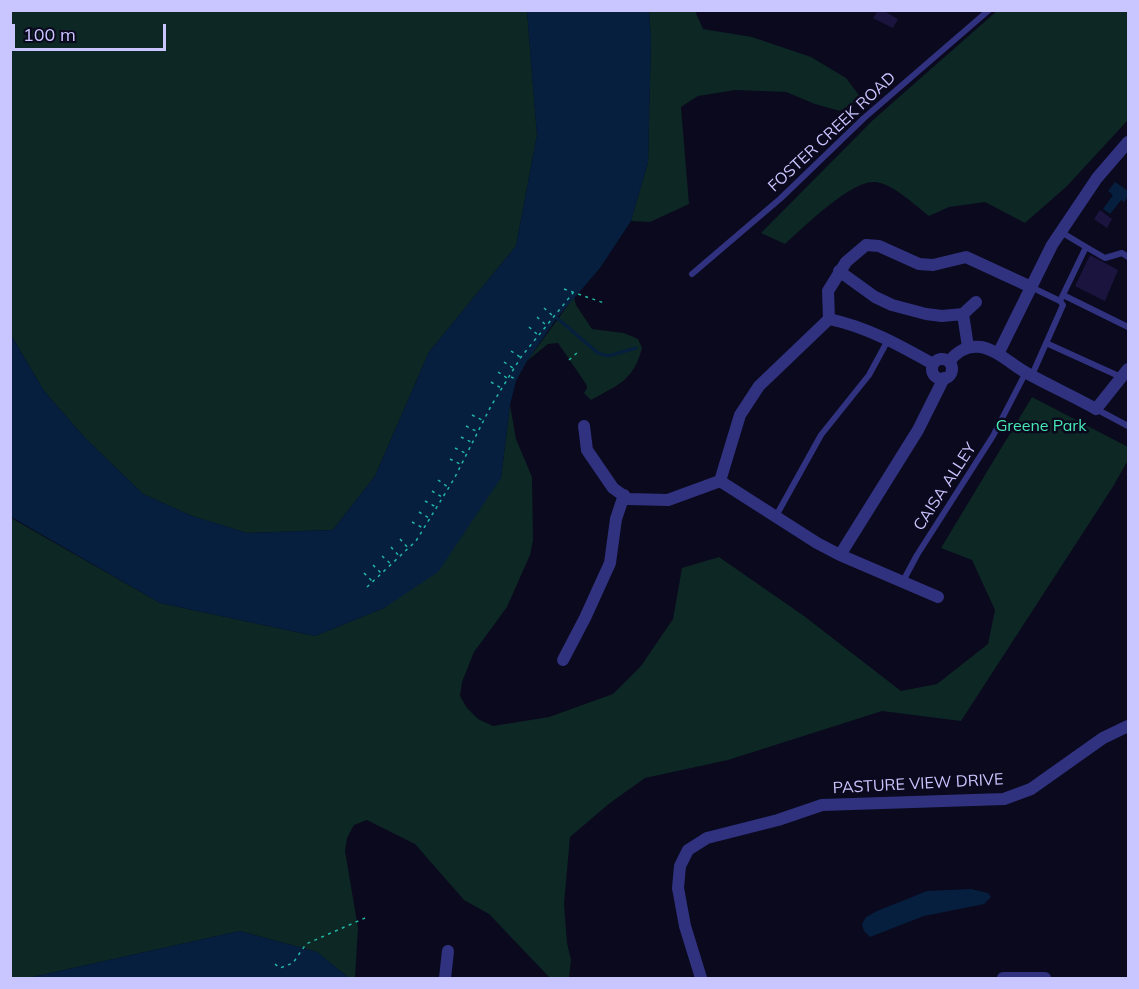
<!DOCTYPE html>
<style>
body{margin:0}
#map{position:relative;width:1139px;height:989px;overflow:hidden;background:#0b091d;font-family:Mulish,sans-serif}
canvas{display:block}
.frame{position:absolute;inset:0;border:12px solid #c8c5ff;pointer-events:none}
.scale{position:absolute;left:12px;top:24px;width:154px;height:27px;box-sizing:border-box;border:3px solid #c8c5ff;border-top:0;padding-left:8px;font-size:18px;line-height:21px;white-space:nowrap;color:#c8c5ff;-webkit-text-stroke:4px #0b091d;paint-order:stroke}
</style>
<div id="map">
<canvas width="1139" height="989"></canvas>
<div class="frame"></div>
<div class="scale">100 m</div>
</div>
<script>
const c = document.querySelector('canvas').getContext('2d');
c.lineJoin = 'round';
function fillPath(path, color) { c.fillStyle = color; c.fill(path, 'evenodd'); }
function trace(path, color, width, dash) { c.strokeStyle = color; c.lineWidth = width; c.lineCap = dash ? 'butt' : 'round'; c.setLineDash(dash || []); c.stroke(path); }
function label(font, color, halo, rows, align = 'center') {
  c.font = font + ' Mulish,sans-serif'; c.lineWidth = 5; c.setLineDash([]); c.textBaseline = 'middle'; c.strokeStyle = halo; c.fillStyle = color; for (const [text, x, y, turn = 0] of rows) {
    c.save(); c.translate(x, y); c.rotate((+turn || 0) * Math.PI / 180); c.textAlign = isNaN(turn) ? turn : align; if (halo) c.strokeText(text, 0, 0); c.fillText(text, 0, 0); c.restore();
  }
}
fillPath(new Path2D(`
 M998 10 1128 11V120L1067 186 1025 223 985 202 949 207 929 216C916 206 892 183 875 182 851 180 803 228 785 244L761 233 873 120Z
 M11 11H527L537 135 516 246 429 352 375 476 333 530 247 533 192 516 143 494 85 438 44 391 11 335Z
 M649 11H695L703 29 752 37 811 57 846 78 861 98 840 111 815 104 786 92 735 90 698 96 681 107 689 204 650 222 631 221 648 162 651 39Z
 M574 297 576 305 592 329 624 333 638 339 642 348C634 380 618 385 591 400L584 393 587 388 586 384 558 343 548 344 527 361Z
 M1032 397 1128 447V460L1114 485 961 721 882 711 728 760 645 778 610 803 570 837 564 904 567 943 571 960 569 978H550L489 914 464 900 415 844 367 820 354 825 347 838 345 851 358 928 355 978H349L317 952 240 931 28 978H11L10 514 13 519 160 603 315 636 384 608 501 478 510 405 516 439 532 477 533 540 530 555 507 607 474 652 462 682 460 696 467 708 478 719 493 726 549 717 613 694 641 666 673 619 682 568 719 557 804 616 901 691 937 684 988 644 995 610 972 560 941 548Z`), '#0c2724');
fillPath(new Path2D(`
 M527 11H649L651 39 648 162 631 221 600 268 557 318 527 361 516 381 510 405 501 478 438 572 384 608 315 636 160 603 13 518 10 514 11 335 44 391 85 438 143 494 192 516 247 533 333 530 375 476 429 352 516 246 537 135Z
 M1115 182 1128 191V196L1124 202 1121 200 1110 214 1103 209 1113 195 1108 191Z
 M971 889 988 893 991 897 984 904 924 916 870 937 864 931 862 924 866 917 877 911 927 891Z
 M240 931 317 952 349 978H28Z`), '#061f3f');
trace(new Path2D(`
 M557 318 598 353 608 356 636 348`), '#061f3f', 3);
fillPath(new Path2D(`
 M878 10H882L898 19 893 28 873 18Z
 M1100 210 1112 219 1107 228 1094 219Z
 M1090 255 1118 270 1105 301 1075 286Z`), '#1a143f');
trace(new Path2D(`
 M564 289 604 303
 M544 308 553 316
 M537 317 546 325
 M529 327 538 335
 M511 351 520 357
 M569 360 578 352
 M504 362 513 368
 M498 372 507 378
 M511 377 518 380
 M491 382 501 388
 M472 415 482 420
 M466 426 476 431
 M461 437 471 442
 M455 448 465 453
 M450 459 460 464
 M438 480 448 487
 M432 491 442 497
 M425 501 436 507
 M419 512 429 518
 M412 522 423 528
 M400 539 408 548
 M391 547 399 556
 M382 556 391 564
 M373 565 381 573
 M364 573 372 581
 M367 587 416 541 454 479 491 406 521 357 573 293
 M275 964 280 968 293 963 306 944 365 918`), '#21b7a4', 1.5, [3, 4.5]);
trace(new Path2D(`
 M1061 232 1086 247
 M692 274 781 198 864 118 989 10
 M1031 287 1060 301 1086 247 1105 258 1122 253 1128 257
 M1063 295 1128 327
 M1046 343 1121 377
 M1032 375 1063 305 1060 301
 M1096 409 1128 426
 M776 516 821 435 869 375 888 340
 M902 583 917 555 993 436 1026 372`), '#303280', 6);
trace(new Path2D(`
 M839 271 875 297 892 305 926 314 942 316 963 314 976 302
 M963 314 968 347
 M829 319 828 291 846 262 866 245 879 246 919 264 933 265 966 257 1031 287
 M998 354 1052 245 1097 178 1128 142
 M932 369a10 10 0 1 1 20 0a10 10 0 1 1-20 0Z
 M949 362C956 352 967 345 981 347 997 350 1011 364 1025 372 1048 385 1073 396 1096 409L1128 369
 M584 426 587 450 613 488 628 499 668 500 720 481
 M720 481 817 543 840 555 918 430 944 378
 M720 481 740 415 759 386 829 319C867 327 899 345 933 364
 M840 555 938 597
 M563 660 585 618 610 563 616 519 624 495
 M445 978 448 951
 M701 978 685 926 678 888 680 866 688 850 707 838 778 820 822 805 1004 799 1031 789 1103 738 1128 726
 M1003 978H1045`), '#303280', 12);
label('16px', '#c8c5ff', '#0b091d', [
 ["FOSTER CREEK ROAD",832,132,-43],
 ["CAISA ALLEY",945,487,-57],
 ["PASTURE VIEW DRIVE",918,784,-3]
]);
label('16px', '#47e9b6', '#0b091d', [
 ["Greene Park",1041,426]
]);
</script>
